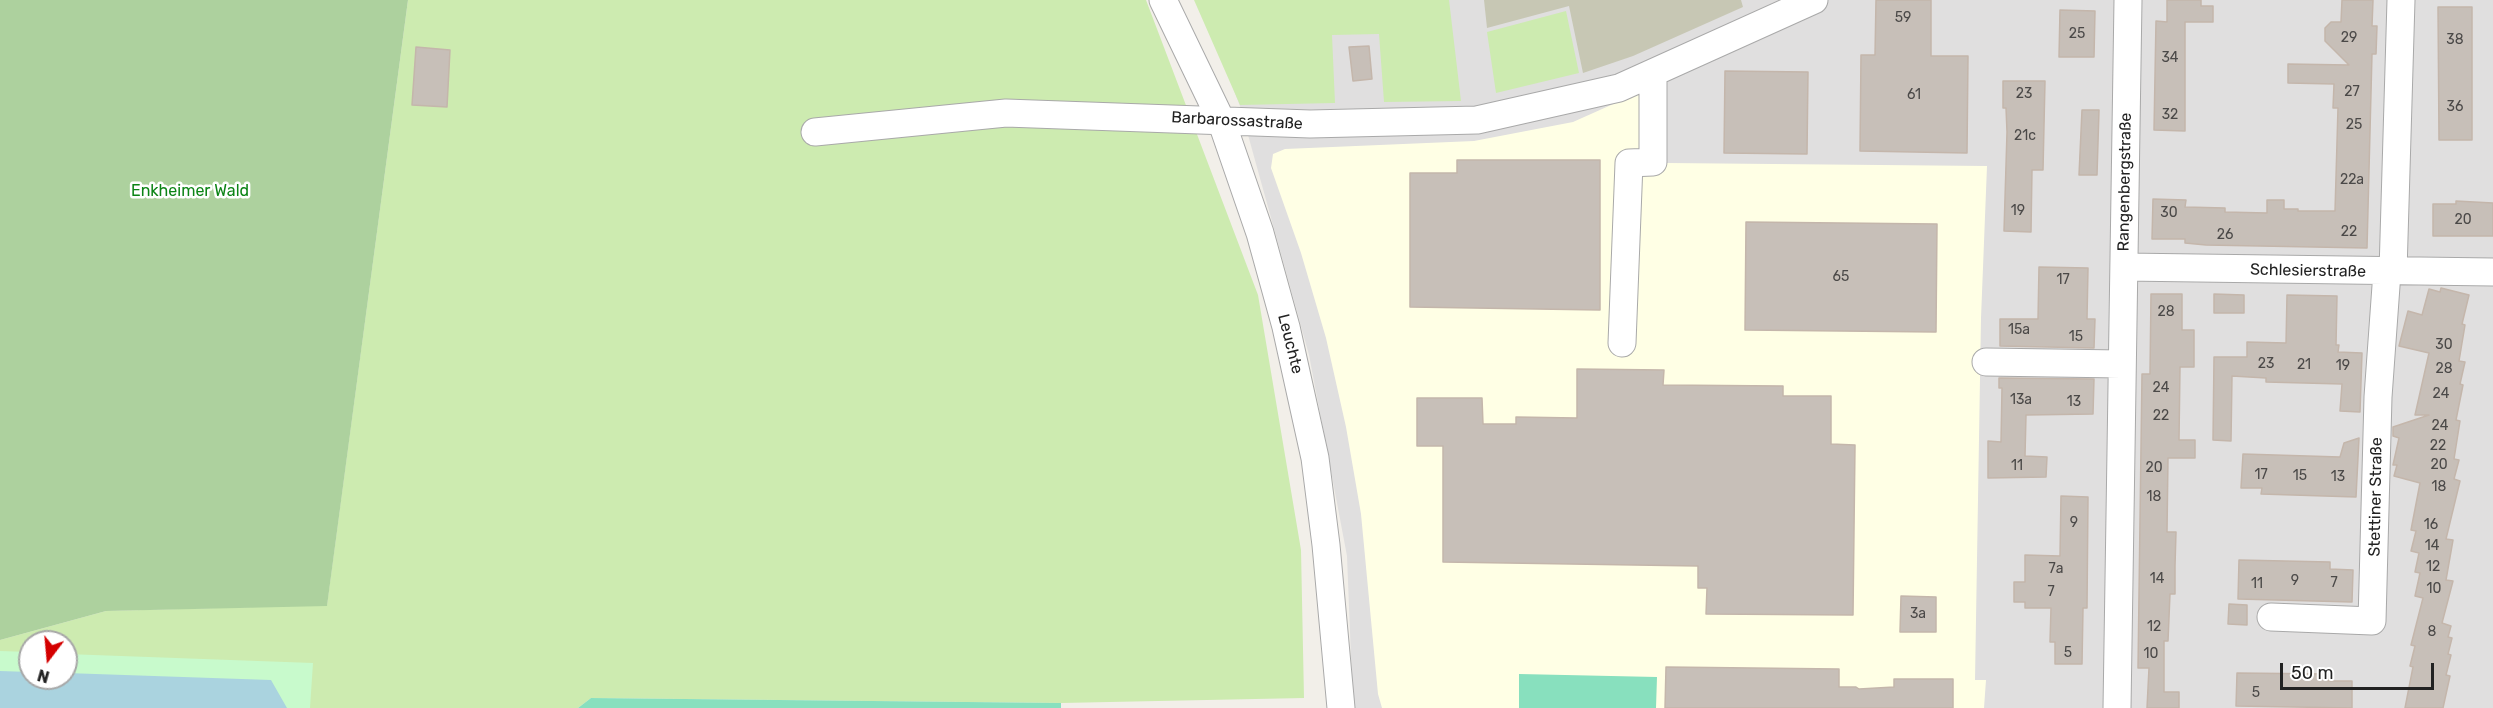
<!DOCTYPE html>
<meta charset="utf-8">
<style>
body{margin:0}
#map{position:relative;width:2493px;height:708px;overflow:hidden;background:#f2efe9;font-family:Rubik,sans-serif}
canvas{display:block}
.north{position:absolute;left:18px;top:630px;width:60px;height:60px;box-sizing:border-box;background:#fff;border:2px solid #a7a7a7;border-radius:50%;rotate:196deg;font-size:16px;font-weight:700;line-height:24px;text-align:center;color:#222}
.north::after{content:'';display:block;margin:auto;width:21px;height:27px;background:#d40000;clip-path:polygon(50% 0,100% 100%,50% 72%,0 100%)}
.scale{position:absolute;left:2280px;top:663px;width:154px;height:27px;box-sizing:border-box;border:3px solid #222;border-top:0;padding-left:8px;font-size:18px;line-height:21px;white-space:nowrap;color:#222;-webkit-text-stroke:4px #fff;paint-order:stroke}
</style>
<div id="map">
<canvas width="2493" height="708"></canvas>
<div class="north">N</div>
<div class="scale">50 m</div>
</div>
<script>
const c = document.querySelector('canvas').getContext('2d');
c.lineJoin = 'round';
function fillPath(path, color) { c.fillStyle = color; c.fill(path, 'evenodd'); }
function trace(path, color, width, dash) { c.strokeStyle = color; c.lineWidth = width; c.lineCap = dash ? 'butt' : 'round'; c.setLineDash(dash || []); c.stroke(path); }
function label(font, color, halo, rows, align = 'center') {
  c.font = font + ' Rubik,sans-serif'; c.lineWidth = 5; c.setLineDash([]); c.textBaseline = 'middle'; c.strokeStyle = halo; c.fillStyle = color; for (const [text, x, y, turn = 0] of rows) {
    c.save(); c.translate(x, y); c.rotate((+turn || 0) * Math.PI / 180); c.textAlign = isNaN(turn) ? turn : align; if (halo) c.strokeText(text, 0, 0); c.fillText(text, 0, 0); c.restore();
  }
}
fillPath(new Path2D(`
 M1199 0H2493V708H1353L1347 556 1309 355 1240 106Z`), '#e0dfdf');
fillPath(new Path2D(`
 M1667 80V163L1987 166 1981 318 1975 680H1986L1984 708H1382L1378 694 1361 514 1346 427 1326 338 1301 253 1271 168 1273 154 1285 149 1474 141 1573 122Z`), '#ffffe5');
fillPath(new Path2D(`
 M1484 0H1741L1743 7 1633 56 1583 73 1569 6 1487 28Z`), '#c7c7b4');
fillPath(new Path2D(`
 M408 0H1146L1258 295 1301 550 1304 698 1061 703 591 698 578 708H287L66 673V642H30V672L0 671V640L106 611 327 605Z
 M1194 0H1449L1461 101 1384 102 1379 34 1332 35 1335 103 1240 105Z
 M1566 11 1579 73 1496 93 1487 32Z`), '#cdebb0');
fillPath(new Path2D(`
 M0 0H408L327 606 106 611 0 640Z`), '#add19e');
fillPath(new Path2D(`
 M0 651 30 652V678H66V654L313 663 310 708H0Z`), '#c8facc');
fillPath(new Path2D(`
 M1519 674 1657 677 1656 708H1519Z
 M591 698 1061 703V708H578Z`), '#88e0be');
fillPath(new Path2D(`
 M0 671 30 672V678H66V673L271 680 287 708H0Z`), '#aad3df');
const building = new Path2D(`
 M1876 0H1931V56H1968L1967 153 1860 151 1861 55H1875Z
 M2167 0H2201V6H2213V22H2185V131L2154 130 2156 21 2167 22Z
 M2342 0H2373L2372 26H2377L2376 54H2372L2367 248 2206 245 2185 243V239H2152L2153 199 2186 200 2185 207 2225 208V212L2267 213V200H2284V209H2298V211H2335L2338 108H2333L2334 84 2288 83V64L2349 65 2325 41V28L2331 22H2341Z
 M2438 7H2472V140H2439Z
 M2060 10 2095 11 2094 57H2059Z
 M1369 46 1372 79 1353 81 1349 47Z
 M416 47 450 50 447 107 412 105Z
 M1725 71 1808 72 1807 154 1724 153Z
 M2003 81H2045L2043 170H2032L2031 232 2004 231 2007 132 2006 108H2003Z
 M2082 110H2099L2097 175H2079Z
 M1457 160H1600V310L1410 307V173H1457Z
 M2456 201 2493 203V236H2433V204H2456Z
 M1746 222 1937 224 1936 332 1745 330Z
 M2039 267 2088 268 2087 319H2095L2094 348 2000 346V319H2038Z
 M2441 288 2469 295 2462 324 2465 325 2459 361 2465 362 2460 384 2463 385 2456 420 2460 421 2454 459 2459 460 2454 479 2460 481 2446 539 2453 540 2446 580 2453 581 2442 623 2451 626 2448 637 2452 638 2448 654 2451 655 2446 675 2450 676 2443 708H2405L2413 667 2410 666 2415 646 2411 645 2423 598 2415 596 2420 573 2415 572 2419 553 2411 551 2416 531 2411 530 2420 483 2394 476 2397 465H2393L2399 438 2393 436V427L2429 415H2415L2429 353 2399 346 2408 311 2422 315 2429 289 2440 292Z
 M2151 294H2182V330H2194V367H2180L2179 440H2195V458H2168L2167 532H2176L2175 566V594H2170L2168 641H2164V692H2179V708H2147L2149 668H2138L2142 374H2150Z
 M2214 294 2244 295V313H2214Z
 M2287 295 2337 296 2336 345H2339L2338 352 2362 353 2360 412 2340 411 2342 384 2266 382V378L2232 376 2231 441 2213 440 2214 357H2247V342L2286 343Z
 M1577 369 1664 370 1663 385 1783 386V396H1831V444L1855 445 1853 615 1706 614 1707 588H1698V566L1443 562V446H1417V398H1482L1483 424H1516V417L1577 418Z
 M1999 378 2094 379 2093 414 2026 415 2025 456 2047 457 2046 477 1988 478V441L2001 442 2002 388H1999Z
 M2359 438 2356 497 2261 494 2262 488H2241L2243 454 2340 457 2344 443Z
 M2061 496 2088 497 2087 608H2083L2082 664H2055V642H2050L2051 608H2025V602H2014V582H2025V555L2060 556Z
 M2239 560 2330 562V569L2353 570 2352 602 2238 599Z
 M1901 596 1936 597V632H1900Z
 M2229 604 2247 605V625L2228 624Z
 M1666 667 1839 669V687H1856L1859 689 1894 687V679H1953V708H1665Z
 M2237 673 2328 674V681H2352V708L2236 706Z`);
fillPath(building, '#c7bfb8');
trace(building, '#c4b6ab', 1.5);
const minor = new Path2D(`
 M1163 0 1221 120 1260 233 1286 327 1315 458 1326 545 1341 708
 M815 132 1006 113 1310 124 1477 120 1619 88 1814 0
 M2124 267 2493 272
 M2393 272 2401 0
 M1622 343 1629 163 1653 162V74
 M1986 362 2121 364
 M2271 617 2372 621 2378 397 2387 272
 M2117 708 2128 0`);
trace(minor, '#a9a9a9', 29);
trace(minor, '#fff', 27);
label('14px', '#4b4948', null, [
 ["59",1903,18],
 ["25",2077,34],
 ["29",2349,38],
 ["38",2455,40],
 ["34",2170,58],
 ["27",2352,92],
 ["23",2024,94],
 ["61",1914,95],
 ["36",2455,107],
 ["32",2170,115],
 ["25",2354,125],
 ["21c",2025,136],
 ["22a",2352,180],
 ["19",2018,211],
 ["30",2169,213],
 ["20",2463,220],
 ["22",2349,232],
 ["26",2225,235],
 ["65",1841,277],
 ["17",2063,280],
 ["28",2166,312],
 ["15a",2019,330],
 ["15",2076,337],
 ["30",2444,345],
 ["23",2266,364],
 ["21",2304,365],
 ["19",2343,366],
 ["28",2444,369],
 ["24",2161,388],
 ["24",2441,394],
 ["13a",2021,400],
 ["13",2074,402],
 ["22",2161,416],
 ["24",2440,426],
 ["22",2438,446],
 ["20",2439,465],
 ["11",2017,466],
 ["20",2154,468],
 ["17",2261,475],
 ["15",2300,476],
 ["13",2338,477],
 ["18",2439,487],
 ["18",2154,497],
 ["9",2074,523],
 ["16",2431,525],
 ["14",2432,546],
 ["12",2433,567],
 ["7a",2056,569],
 ["14",2157,579],
 ["9",2295,581],
 ["7",2334,583],
 ["11",2257,584],
 ["10",2434,589],
 ["7",2051,592],
 ["3a",1918,614],
 ["12",2154,627],
 ["8",2432,632],
 ["5",2068,653],
 ["10",2151,654],
 ["5",2256,693]
]);
label('16px', '#222', '#fff', [
 ["Barbarossastraße",1237,121,3],
 ["Rangenbergstraße",2125,182,-89],
 ["Schlesierstraße",2308,271,1],
 ["Leuchte",1290,344,76],
 ["Stettiner Straße",2376,497,-89]
]);
label('16px', '#0c8416', '#fff', [
 ["Enkheimer Wald",190,191]
]);
</script>
